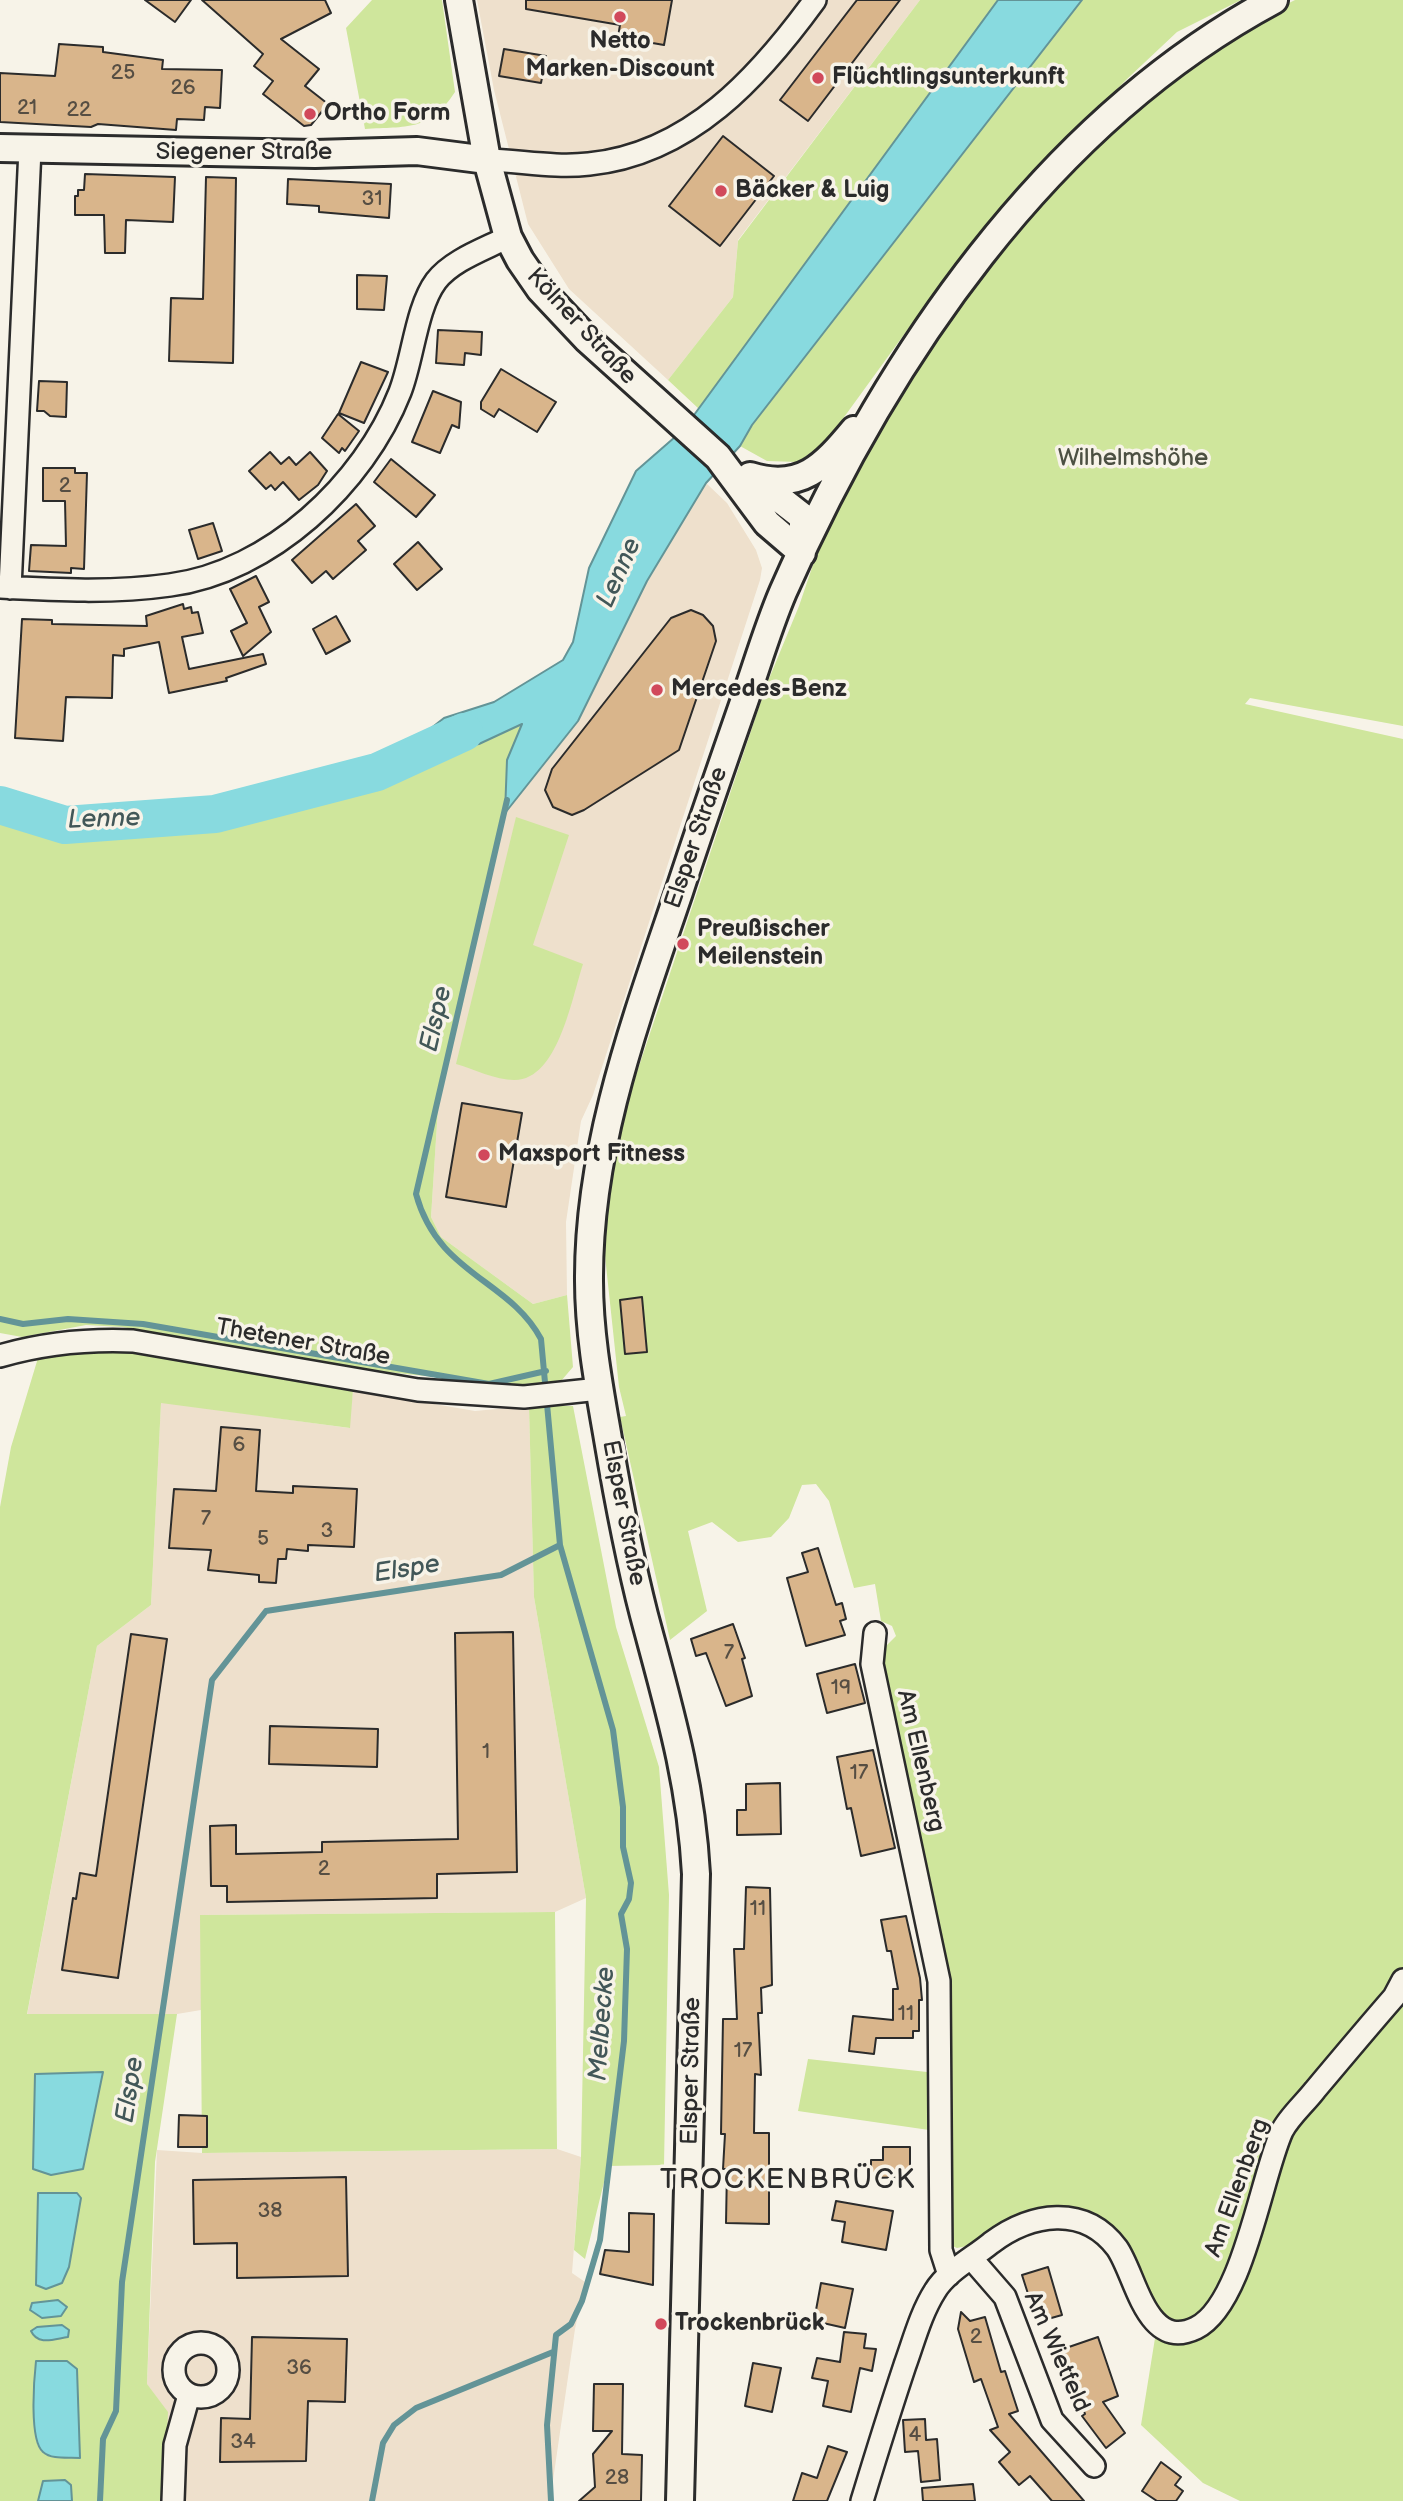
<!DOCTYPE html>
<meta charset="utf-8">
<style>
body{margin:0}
canvas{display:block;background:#f7f3e8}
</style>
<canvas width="1403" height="2501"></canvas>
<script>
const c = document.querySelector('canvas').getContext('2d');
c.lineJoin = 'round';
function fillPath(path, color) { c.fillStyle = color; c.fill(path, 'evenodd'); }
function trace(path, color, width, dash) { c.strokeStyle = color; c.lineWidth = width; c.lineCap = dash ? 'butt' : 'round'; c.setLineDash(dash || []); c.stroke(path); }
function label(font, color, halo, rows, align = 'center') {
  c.font = font + ' "Balsamiq Sans",sans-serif'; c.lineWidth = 7; c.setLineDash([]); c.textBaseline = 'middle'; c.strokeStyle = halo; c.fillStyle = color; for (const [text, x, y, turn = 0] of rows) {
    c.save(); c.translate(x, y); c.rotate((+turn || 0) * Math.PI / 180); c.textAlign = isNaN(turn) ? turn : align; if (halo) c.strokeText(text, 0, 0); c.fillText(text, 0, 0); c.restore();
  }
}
fillPath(new Path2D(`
 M477 0H920L738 240 733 297 668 380 569 289 528 224 494 90Z
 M706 483 727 503 756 550 762 568 760 580 593 1095 581 1121 566 1222 567 1295 533 1304 441 1237 431 1217 438 1108 467 966 505 813 578 721 643 589Z
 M353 1390 475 1411 529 1406 534 1597 586 1898 555 1912 201 1915V2010L177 2014 27 2015 97 1646 151 1605 161 1402 349 1428Z
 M557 2149 581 2157 572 2273 585 2282 575 2329 550 2501H164L147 2384 157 2150 202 2153Z`), '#eee0cc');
fillPath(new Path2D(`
 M372 0H442L455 92C429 132 407 126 365 129L346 28Z
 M920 0H998L699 409 668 380 733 297 738 241Z
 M1082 0H1241L1177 32 1127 79 1000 210 961 256 826 442 798 462 767 461 740 446 752 425Z
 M1295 0H1403V726L1250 698 1245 704 1403 739V2501H1240L1203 2483 1141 2425 1156 2332 1138 2281 1069 2210 972 2245 957 2248 950 2245 948 2109 881 1666 883 1649 896 1636 892 1626 881 1621 875 1584 854 1588 829 1501 816 1484 802 1485 789 1518 771 1537 738 1542 712 1522 688 1531 707 1611 670 1640 620 1417 626 1416 619 1387 605 1256 609 1175 624 1111 766 686 799 606 836 497 938 320 1056 186 1129 114 1182 69 1255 20Z
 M523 724 507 760 505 813 467 966 438 1108 431 1217 441 1237 533 1304 567 1295 573 1367 561 1381 512 1385 377 1371 122 1327 86 1325 22 1337 0 1333V804L48 823 160 816 393 758 479 744Z
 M516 817 569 835 533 945 583 964C572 997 558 1081 514 1080 496 1080 473 1069 456 1064Z
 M105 1349 353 1390 350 1428 161 1403 151 1605 97 1646 27 2014H177L155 2162 147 2384 168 2412 164 2501H72L71 2485 65 2480 43 2481 38 2501H0V1507L11 1447 38 1358ZM37 2361H67L77 2369 79 2458C68 2457 51 2460 42 2452 29 2440 33 2378 37 2361Z
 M529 1406H573L616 1627 659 1767 669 1895 664 2165 608 2166 585 2259 574 2250 581 2157 586 1898 534 1597Z
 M555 1912 557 2149 202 2153 200 1915Z
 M808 2059 927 2072 929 2130 798 2111Z`), '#cfe69c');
const water = new Path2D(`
 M998 0H1082L752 425 740 446 706 483 647 581 578 721 505 813 507 760 522 724 479 744 393 758 444 718 494 702 563 660 573 642 589 568 636 471 683 430Z
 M103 2072 83 2169 51 2175 33 2169 35 2074Z
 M38 2193H77L81 2198 69 2267 62 2283 46 2289 36 2285Z
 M58 2300 67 2307 61 2316 42 2318 30 2310 32 2303Z
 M62 2325 69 2330 68 2337C54 2339 38 2346 31 2331L37 2327Z
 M36 2361H67L77 2369 80 2458C68 2457 52 2460 43 2452 29 2440 34 2379 36 2361Z
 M65 2480 71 2485 72 2501H38L43 2481Z`);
fillPath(water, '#88dadf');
trace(water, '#639497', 2);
trace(new Path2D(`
 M0 1319 23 1324 68 1319 143 1324 489 1384 546 1371
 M100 2501 103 2439 116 2411 122 2282 212 1680 266 1611 501 1575 560 1545 541 1339C509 1279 438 1275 416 1194L507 800
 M372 2501 383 2443 394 2425 416 2408 553 2352
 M551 2501 547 2425 556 2335 571 2324 582 2301 600 2240 624 2041 627 1949 621 1914 629 1899 631 1883 623 1847V1807L613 1730 560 1545`), '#639497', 6);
trace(new Path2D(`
 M0 805 65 825 215 814 377 772 464 732`), '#88dadf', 38);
const building = new Path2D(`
 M145 0H191L175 22Z
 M202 0H325L331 13 281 39 319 69 305 86 328 104 311 125 304 126 263 94 273 81 254 66 263 54Z
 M526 0H672L664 45 618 37 620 25 526 9Z
 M857 0H900L808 121 780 100Z
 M59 44 103 47V52L163 60 162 69 222 70 220 108 205 107 204 120 177 119 176 130 98 124 91 127 0 122V73L55 76Z
 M504 49 546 56 541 83 499 76Z
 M723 136 774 176 720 246 669 206Z
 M85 174 175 177 173 222 126 220 125 253H105L104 215H75V196H78V190H84Z
 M206 177 236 178 233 363 169 361 171 298 203 299Z
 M288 179 391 184 389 218 319 212V206L287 204Z
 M357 275 387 276 384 310 357 309Z
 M438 330 482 332 481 355 465 353 464 365 436 363Z
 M361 362 388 372 364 423 339 413Z
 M501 369 556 402 537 432 499 409 494 417 481 409V402Z
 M39 381 67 382 66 417 50 416 44 411H37Z
 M433 391 461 402 459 428 452 425 440 453 412 442Z
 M338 414 359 431 345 451 342 448 339 453 322 438Z
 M270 452 281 464 289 457 296 465 310 452 327 471 318 485 299 500 283 482 275 490 271 485 266 489 249 471Z
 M391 459 435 495 416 517 374 482Z
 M43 468H75V473H87L84 569 71 568V573L29 571 31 545 66 546 65 501H43Z
 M356 504 375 526 358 541 366 550 333 579 326 571 312 583 292 560Z
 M213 523 222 551 198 559 189 530Z
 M418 542 442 569 417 590 394 564Z
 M256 576 269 602 259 607 271 632 243 656 231 631 247 623 230 589Z
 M183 604 184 609 191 607 192 613 198 612 203 633 182 637 189 669 263 654 266 664 226 678 227 681 169 693 159 642 124 649V656L113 655 112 698 66 697 63 741 15 738 22 619 52 620V624L147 626 146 616Z
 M691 610 703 615 713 626 716 641 679 750 584 810 572 815 553 807 545 790 552 769 671 618Z
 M336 616 350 641 326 654 313 629Z
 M462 1103 522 1113 506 1207 446 1197Z
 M642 1297 647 1352 625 1354 620 1300Z
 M221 1427 260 1430 256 1491 293 1493V1486L357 1489 354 1547 308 1545V1551L287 1549 286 1559H278L276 1583 259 1582V1575L208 1570 211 1550 169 1548 174 1489 216 1491Z
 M818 1548 836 1605 842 1603 846 1619 840 1621 845 1635 806 1646 787 1578 808 1572 802 1553Z
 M733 1624 745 1658 742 1659 752 1696 726 1706 706 1653 696 1656 691 1639Z
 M513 1632 517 1872 437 1874V1898L227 1902V1886H211L210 1826 236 1825V1854L322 1852V1842L458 1839 455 1633Z
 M131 1634 167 1639 118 1978 62 1970 73 1898 76 1899 80 1873 96 1876Z
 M855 1664 865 1703 827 1713 817 1674Z
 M270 1726 378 1729 377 1767 269 1764Z
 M873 1750 895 1848 861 1856 851 1808 847 1809 837 1757Z
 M780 1783 781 1834 737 1835V1810H746V1784Z
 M746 1887 770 1888 772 1985 761 1988 762 2013H758L761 2075 755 2074 754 2133H769V2224L726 2223 727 2169H723L725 2134H721L723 2019H737L734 1949H744Z
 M906 1916 920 1978 922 2000H919V2031H913V2038H876L874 2054 849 2051 853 2016 893 2020V1989H898L891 1951H887L881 1920Z
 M179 2115 207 2116V2147H178Z
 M883 2147H910V2177L871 2178V2160H883Z
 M346 2177 348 2276 237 2278V2243L194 2244 193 2180Z
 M836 2201 893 2211 886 2250 842 2242 845 2222 832 2220Z
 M629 2213 654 2214 653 2285 600 2274 605 2250 629 2252Z
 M1048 2267 1062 2315 1037 2322 1022 2275Z
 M821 2283 853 2289 845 2328 814 2321Z
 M961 2312 970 2321 985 2317 1001 2372 1005 2371 1018 2411 1009 2414 1084 2501H1052L1030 2476 1019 2485 999 2462 1010 2452 990 2430 998 2427 981 2379 974 2382 958 2329Z
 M844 2332 866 2334 864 2348 876 2349 872 2371 860 2368 851 2412 823 2406 828 2381 812 2378 817 2358 840 2362Z
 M252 2337 347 2339 345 2402 308 2401 306 2461 220 2462 221 2418 250 2419Z
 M1098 2337 1118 2396 1103 2402 1125 2433 1106 2448 1082 2416 1085 2414 1063 2349Z
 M753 2363 781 2368 772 2412 745 2406Z
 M594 2384H623L622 2454 642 2455 641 2501H579L595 2487 593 2454 612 2431H593Z
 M925 2419 926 2440 937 2439 940 2480 921 2482 918 2451 905 2452 903 2420Z
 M828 2446 847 2452 827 2501H793L802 2473 817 2478Z
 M1161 2462 1181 2477 1175 2485 1183 2491 1176 2501H1157L1142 2491Z
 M973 2484 975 2501H923L922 2488Z`);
fillPath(building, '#d9b58b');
trace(building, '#2b2b2b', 2);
const minor = new Path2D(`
 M487 160C521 161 555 168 589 164 690 154 759 77 815 0
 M0 587C56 590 114 593 170 585 270 572 364 484 400 392 413 359 416 308 436 281 452 260 485 249 508 237
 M10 588 30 149
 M0 1356C45 1343 86 1339 133 1341L418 1390 524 1397 599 1389
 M875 1633 872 1664 939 1981 941 2250 949 2275
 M972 2259 1005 2297 1052 2420 1094 2466
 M174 2370a27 27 0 1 1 54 0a27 27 0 1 1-54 0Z
 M173 2501 175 2445 189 2395
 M862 2501C876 2455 890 2410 905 2365 914 2340 921 2313 935 2291 947 2271 973 2258 991 2243 1031 2213 1084 2204 1117 2248 1136 2275 1146 2352 1196 2328 1243 2305 1261 2177 1282 2131 1289 2117 1305 2103 1315 2090 1341 2059 1367 2028 1394 1997L1403 1980`);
const major = new Path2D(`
 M459 0 487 160 508 237 520 260 540 289 587 339 718 457 767 523 802 553
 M0 148 315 154 417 151 487 160
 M750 476C801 492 824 466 854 430
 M753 478 803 517V548
 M680 2501 696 1874C691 1780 668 1705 644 1615 629 1557 618 1498 608 1439 599 1387 589 1334 589 1281 588 1146 636 1019 679 892 700 828 722 765 744 702 757 665 768 627 783 592 886 359 1045 123 1274 0`);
trace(minor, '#2b2b2b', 26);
trace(major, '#2b2b2b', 32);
trace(minor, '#f7f3e8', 21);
trace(major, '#f7f3e8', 26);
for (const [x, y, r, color] of [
 [620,17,7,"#d1495b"],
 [818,78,7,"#d1495b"],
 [310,114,7,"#d1495b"],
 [721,191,7,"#d1495b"],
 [657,690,7,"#d1495b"],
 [683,944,7,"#d1495b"],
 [484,1155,7,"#d1495b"],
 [661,2324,7,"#d1495b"]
]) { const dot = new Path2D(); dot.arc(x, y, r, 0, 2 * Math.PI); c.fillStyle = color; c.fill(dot); trace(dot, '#f7f3e8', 2.5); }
label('21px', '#564e43', null, [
 ["25",123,74],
 ["26",183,89],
 ["21",27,109],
 ["22",79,111],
 ["31",372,200],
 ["2",65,487],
 ["6",239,1446],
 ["7",206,1520],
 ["3",327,1532],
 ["5",263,1540],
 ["7",729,1654],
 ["19",841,1689],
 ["1",486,1753],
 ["17",859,1774],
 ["2",324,1870],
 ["11",758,1910],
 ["11",906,2015],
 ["17",743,2052],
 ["38",270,2212],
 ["2",976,2338],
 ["36",299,2369],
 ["4",915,2436],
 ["34",243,2443],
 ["28",617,2479]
]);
label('bold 24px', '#2b2b2b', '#f7f3e8', [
 ["Netto",620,42,"center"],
 ["Marken-Discount",620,70,"center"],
 ["Flüchtlingsunterkunft",832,78],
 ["Ortho Form",324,114],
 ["Bäcker & Luig",735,191],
 ["Mercedes-Benz",671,690],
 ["Preußischer",697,930],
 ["Meilenstein",697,958],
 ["Maxsport Fitness",498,1155],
 ["Trockenbrück",675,2324]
], 'left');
label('24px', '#2b2b2b', '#f7f3e8', [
 ["Siegener Straße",244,153],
 ["Kölner Straße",581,327,47],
 ["Elsper Straße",697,838,-71],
 ["Thetener Straße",303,1343,10],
 ["Elsper Straße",623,1513,79],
 ["Am Ellenberg",920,1761,77],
 ["Elsper Straße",692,2071,-89],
 ["Am Ellenberg",1238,2188,-70],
 ["Am Wietfeld",1056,2352,66]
]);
label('24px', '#4c5042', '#f7f3e8', [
 ["Wilhelmshöhe",1133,459]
]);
label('italic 26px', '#425758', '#f7f3e8', [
 ["Lenne",620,573,-66],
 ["Lenne",104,820,-2],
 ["Elspe",437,1019,-77],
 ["Elspe",407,1570,-9],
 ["Melbecke",603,2024,-86],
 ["Elspe",131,2090,-81]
]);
c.letterSpacing = '2px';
label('28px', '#2b2b2b', '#f7f3e8', [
 ["TROCKENBRÜCK",788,2181]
]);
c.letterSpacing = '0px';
</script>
